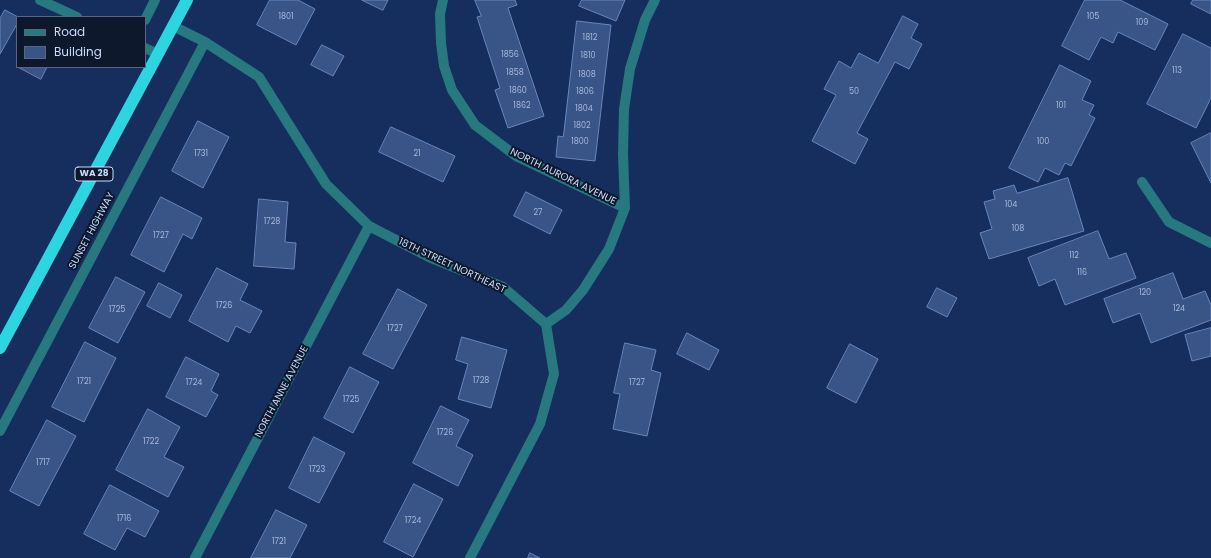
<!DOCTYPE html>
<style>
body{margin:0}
#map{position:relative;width:1211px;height:558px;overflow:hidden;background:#152e5d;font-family:Poppins,sans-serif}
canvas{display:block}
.legend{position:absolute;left:16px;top:16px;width:130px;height:52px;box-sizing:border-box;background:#0d182d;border:1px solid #59667f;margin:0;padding:5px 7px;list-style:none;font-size:12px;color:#cadbf9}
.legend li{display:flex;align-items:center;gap:8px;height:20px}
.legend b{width:20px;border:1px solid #59667f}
</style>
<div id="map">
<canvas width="1211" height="558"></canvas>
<ul class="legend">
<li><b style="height:5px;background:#27797f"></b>Road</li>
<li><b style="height:11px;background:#395487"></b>Building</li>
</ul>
</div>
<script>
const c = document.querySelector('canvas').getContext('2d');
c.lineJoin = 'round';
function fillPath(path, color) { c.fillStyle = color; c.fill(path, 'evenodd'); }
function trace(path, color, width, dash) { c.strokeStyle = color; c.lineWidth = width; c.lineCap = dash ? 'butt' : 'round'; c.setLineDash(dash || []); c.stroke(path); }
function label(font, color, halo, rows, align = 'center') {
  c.font = font + ' Poppins,sans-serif'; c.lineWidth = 4; c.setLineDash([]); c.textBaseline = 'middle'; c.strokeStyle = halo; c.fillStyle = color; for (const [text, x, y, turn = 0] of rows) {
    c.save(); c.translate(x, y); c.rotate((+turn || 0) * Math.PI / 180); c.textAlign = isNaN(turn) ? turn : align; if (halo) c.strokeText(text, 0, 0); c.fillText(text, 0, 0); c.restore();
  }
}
const building = new Path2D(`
 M270 0H298L315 9 296 45 257 25Z
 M362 0H388L383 10Z
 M475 0H515L517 5 508 8 544 116 508 128 495 90 500 88 477 17 481 16Z
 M582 0H625L616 21 579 6Z
 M1085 0H1120L1168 24 1155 50 1118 32 1113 43 1101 37 1089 60 1062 46Z
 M1193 0H1211V14L1191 4Z
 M5 10 18 17 17 24 0 54V19Z
 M903 16 918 24 911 38 922 44 909 69 895 62 857 133 868 139 855 164 812 141 836 95 824 89 839 61 851 68 859 53 878 63Z
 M577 21 611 25 595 161 556 157 558 136 563 137Z
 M1183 34 1211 48V98L1196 128 1147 104Z
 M322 45 344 56 333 76 311 65Z
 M1060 65 1091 81 1082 100 1094 105 1089 115 1095 118 1071 166 1065 163 1059 175 1045 168 1038 182 1009 168Z
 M18 67H47L41 79Z
 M198 121 229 137 203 188 172 171Z
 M391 127 455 156 443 182 379 152Z
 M1211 133V183L1191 143Z
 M1068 178 1084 231 989 259 980 233 992 229 984 202 995 199 993 191 1014 185 1017 193Z
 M526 192 562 210 550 234 514 216Z
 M161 197 202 218 192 239 183 234 164 272 131 255Z
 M259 199 288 202 285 242 296 243 294 269 254 266Z
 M1098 231 1109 259 1126 253 1136 278 1065 305 1055 279 1039 286 1028 258Z
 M217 268 248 284 240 300 262 311 250 333 236 326 228 342 189 321Z
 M1173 273 1183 299 1205 291 1211 305V320L1151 343 1140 313 1113 323 1104 299Z
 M116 277 145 292 118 343 89 328Z
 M159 283 182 295 170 318 147 306Z
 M937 288 957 298 947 317 927 307Z
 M398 289 427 305 393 369 363 354Z
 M1211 328V356L1192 361 1185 335Z
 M687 333 719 350 709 370 677 354Z
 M462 337 507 350 491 408 458 399 468 364 456 360Z
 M85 342 116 358 84 422 52 407Z
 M625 343 656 350 651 370 661 373 647 436 613 429 620 394 614 393Z
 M850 344 878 359 856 403 827 388Z
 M186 357 219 374 211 391 218 395 206 417 166 397Z
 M350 367 379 382 353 433 324 418Z
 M441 406 469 420 456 446 473 455 458 486 413 463Z
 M148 409 180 427 164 457 184 467 168 497 116 470Z
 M47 420 76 436 39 506 10 491Z
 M314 437 345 453 319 503 289 488Z
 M414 484 443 499 413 557 384 542Z
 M110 485 159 511 145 537 127 528 115 550 84 534Z
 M276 510 307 525 290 558H251Z
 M530 553 540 558H528Z`);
fillPath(building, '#395487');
trace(building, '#6886bd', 1);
trace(new Path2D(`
 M40 0 77 17
 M443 0 440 14 441 43 444 66 452 90 475 125 516 156 625 208
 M145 20 155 0
 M173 26 205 42 259 77 326 184 369 226 429 257 503 287 546 324 554 374 540 424 470 558
 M145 48 158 54
 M1142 182 1169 222 1211 243
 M546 324 566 310 583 290 609 249 625 208 623 154 624 109 630 69 645 20 655 0
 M0 431 205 42
 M195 558 369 226`), '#27797f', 10);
trace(new Path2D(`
 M0 348 187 0`), '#2cd5e0', 12);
label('8px', '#a6b9dc', null, [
 ["1801",286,17],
 ["105",1093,17],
 ["109",1142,23],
 ["1812",590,38],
 ["1856",510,55],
 ["1810",588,56],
 ["113",1177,71],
 ["1858",515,73],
 ["1808",587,75],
 ["1860",518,91],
 ["1806",585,92],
 ["50",854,92],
 ["1862",522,106],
 ["101",1061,106],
 ["1804",584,109],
 ["1802",582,126],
 ["1800",580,142],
 ["100",1043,142],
 ["1731",201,154],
 ["21",417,154],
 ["104",1011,205],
 ["27",538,213],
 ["1728",272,222],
 ["108",1018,229],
 ["1727",161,236],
 ["112",1074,256],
 ["116",1082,273],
 ["120",1145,293],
 ["1726",224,306],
 ["124",1179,309],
 ["1725",117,310],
 ["1727",395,329],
 ["1728",481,381],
 ["1721",84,382],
 ["1724",194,383],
 ["1727",637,383],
 ["1725",351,400],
 ["1726",445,433],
 ["1722",151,442],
 ["1717",43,463],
 ["1723",317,470],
 ["1716",124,519],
 ["1724",413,521],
 ["1721",279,542]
]);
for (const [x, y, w] of [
 [94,174,38]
]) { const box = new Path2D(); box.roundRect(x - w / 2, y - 7, w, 14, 3); c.fillStyle = '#0d182d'; c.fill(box); trace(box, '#cadbf9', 1); }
label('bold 9px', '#cadbf9', null, [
 ["WA 28",94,174]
]);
label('10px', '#cadbf9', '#0d182d', [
 ["NORTH AURORA AVENUE",563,177,26],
 ["SUNSET HIGHWAY",92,231,-62],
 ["18TH STREET NORTHEAST",452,266,25],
 ["NORTH ANNE AVENUE",282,392,-62]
]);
</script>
